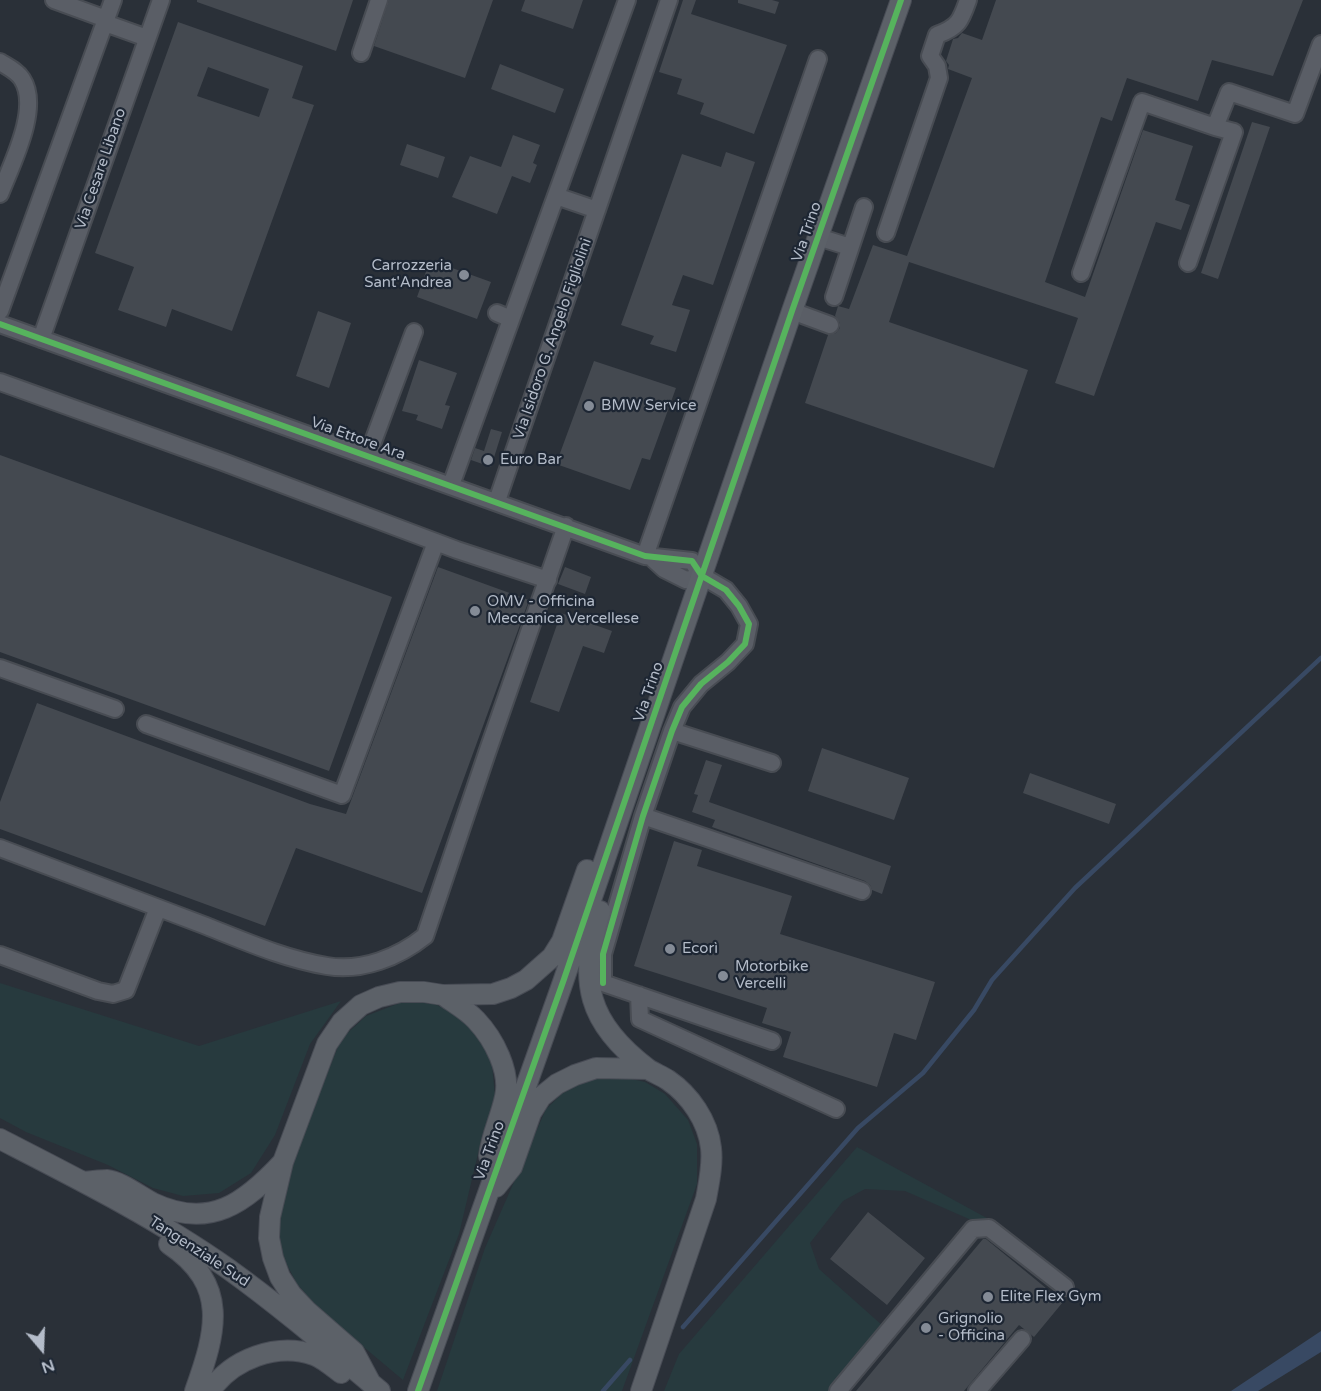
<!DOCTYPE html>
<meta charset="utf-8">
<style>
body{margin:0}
#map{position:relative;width:1321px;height:1391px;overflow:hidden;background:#2a3038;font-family:"Varela Round",sans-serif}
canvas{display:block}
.north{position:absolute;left:12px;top:1319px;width:60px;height:60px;-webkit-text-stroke:4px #1d2633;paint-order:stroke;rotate:161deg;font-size:16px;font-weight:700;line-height:24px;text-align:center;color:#b4bcc9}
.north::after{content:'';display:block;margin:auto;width:21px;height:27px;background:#b4bcc9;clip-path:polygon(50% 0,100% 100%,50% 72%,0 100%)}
</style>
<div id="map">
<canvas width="1321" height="1391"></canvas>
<div class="north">N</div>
</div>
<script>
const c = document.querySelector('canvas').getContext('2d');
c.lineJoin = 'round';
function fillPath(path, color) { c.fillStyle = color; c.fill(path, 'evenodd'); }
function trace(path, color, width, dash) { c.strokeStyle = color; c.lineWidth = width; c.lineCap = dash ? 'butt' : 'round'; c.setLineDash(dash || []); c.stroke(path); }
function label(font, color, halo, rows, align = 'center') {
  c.font = font + ' "Varela Round",sans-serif'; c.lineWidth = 4.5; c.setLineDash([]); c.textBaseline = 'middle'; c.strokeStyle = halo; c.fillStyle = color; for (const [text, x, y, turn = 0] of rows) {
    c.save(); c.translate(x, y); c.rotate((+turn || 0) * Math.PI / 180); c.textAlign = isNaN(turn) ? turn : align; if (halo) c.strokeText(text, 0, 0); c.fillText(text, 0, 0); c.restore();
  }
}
fillPath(new Path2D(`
 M0 983 199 1046 341 1001 310 1044 275 1135 251 1173 219 1193 183 1196 153 1188 108 1165 26 1132 0 1118Z
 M405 1001 434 1004 451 1011 477 1030 492 1065 495 1096 481 1141 459 1234 403 1380 322 1312 297 1284 282 1255 277 1213 293 1160 341 1039 366 1016Z
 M623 1077 645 1082 665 1094 688 1120 697 1144V1184L622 1391H437L485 1248 546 1109 568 1088 593 1079Z
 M857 1147 994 1222 969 1219 905 1191 865 1189 843 1201 810 1243 819 1269 883 1326 829 1391H664L679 1354Z`), '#273a3e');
fillPath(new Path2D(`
 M1321 1331V1352L1258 1391H1231Z`), '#384963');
trace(new Path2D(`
 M683 1327 858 1128 923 1073 974 1010 992 980 1075 888 1321 658
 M603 1391 630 1360`), '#384963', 4.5);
fillPath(new Path2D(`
 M197 0H353L336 51 197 2Z
 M389 0H493L465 78 374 46Z
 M525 0H583L573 29 521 11Z
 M683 0H696L691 14 787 45 754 134 700 114 704 103 677 94 682 79 659 72Z
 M738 0H772L779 2 775 14 738 3Z
 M996 0H1303L1273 76 1212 60 1198 101 1127 78 1112 121 1101 117 1045 282 1085 297 1143 130 1193 146 1175 200 1190 205 1181 230 1156 222 1094 396 1055 383 1078 318 909 262 889 322 1028 370 994 468 805 403 828 335 836 333 840 328V323L835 316 838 306 849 309 873 245 907 256 972 78 948 69 949 65 946 61 953 39 958 38 962 33 982 40Z
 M178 22 303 66 292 98 314 105 232 331 172 309 166 327 118 310 134 267 95 253ZM208 67 269 89 259 117 197 96Z
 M500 64 564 89 555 113 491 89Z
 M1252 122 1270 127 1218 279 1201 273Z
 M513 135 540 145 533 163 537 165 530 183 512 176 497 214 452 197 470 156 501 167Z
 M407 144 445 157 438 178 400 165Z
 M726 152 755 162 713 285 683 275 672 305 690 310 676 352 650 344 654 336 621 325 682 154 721 167Z
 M430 260 491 282 477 319 417 297Z
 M318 311 351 323 329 388 296 376Z
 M419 360 457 373 445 405 450 406 442 429 416 420 418 415 402 411Z
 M594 361 676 388 650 460 642 458 630 490 556 464Z
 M491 429 502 432 491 467 471 460 475 448 484 451Z
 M0 455 392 597 329 771 0 652Z
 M438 567 529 600 422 893 296 848 265 926 0 829V802L37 703 310 804 346 814Z
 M565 567 591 577 585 594 558 584Z
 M561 613 612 631 604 653 583 646 559 712 530 702Z
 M822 748 909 778 894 820 808 791Z
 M706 760 722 765 709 802 891 866 882 894 872 890 870 885 865 881 712 827 715 820 692 812 698 795 694 794Z
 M1030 773 1116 804 1109 824 1023 793Z
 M674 841 702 850 697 866 792 896 780 934 935 982 916 1040 894 1033 877 1087 783 1057 791 1032 762 1023 767 1008 634 966Z
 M868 1212 925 1258 887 1305 830 1259Z
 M983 1239H986L1063 1302 1034 1337 1019 1325 964 1391H856Z`), '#444950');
const minor = new Path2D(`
 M54 0 106 19
 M105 23 147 38
 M361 53 379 0
 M0 62C8 67 17 71 22 79 41 108 11 165 0 194
 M556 196 597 210
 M886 233 939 78 937 66 930 56 937 35C959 27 961 20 968 0
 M818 237 850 247
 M1188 263 1234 132 1215 127
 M1081 273 1142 102 1215 127 1229 92 1295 114 1321 44
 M834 297 864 207
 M0 311 113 0
 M792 311 830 325
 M497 313 511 319
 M0 324 645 556 692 561 702 576 726 590 739 606 749 624 745 644 728 662 701 684 682 707 672 731 643 816 603 954V983L772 1041
 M41 339 161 0
 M0 382 223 462 457 550 548 580
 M368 455 414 332
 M451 485 627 0
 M497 501 669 0
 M645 556 818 59
 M652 558 664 569 686 580 702 576
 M0 668 115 709
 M146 724 342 795 436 542
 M672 731 772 763
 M643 816 862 891
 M0 848C67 873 134 899 201 924 242 940 284 959 327 966 362 972 399 957 425 936L487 753 566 526
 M0 955 98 991 113 994 126 990 158 908
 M639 995 640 1019 836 1109
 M838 1391 973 1229 989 1228 1065 1287
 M977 1391 1022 1339`);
const major = new Path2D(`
 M600 911C578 982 587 1023 648 1069 654 1073 662 1076 668 1080 690 1095 708 1121 711 1148 713 1165 709 1182 706 1199L641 1391
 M443 995C454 1003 467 1010 476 1020 494 1039 511 1072 505 1097 501 1117 491 1136 489 1156
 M0 1139C78 1179 156 1218 227 1268 280 1306 330 1349 380 1391
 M84 1182C92 1181 100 1180 107 1180 120 1181 141 1197 153 1203 210 1230 245 1203 283 1162
 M496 1187 512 1167 531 1113 541 1097 557 1084 575 1075 596 1068 648 1069
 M169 1244C230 1285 216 1332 195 1391
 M370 1382 354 1352 307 1311 291 1294 280 1277 273 1258 269 1238 270 1217 283 1162 327 1044 342 1022 361 1005 379 997 400 992H424L443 995 493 994 511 988 526 980 552 957 562 941 587 870
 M210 1391C232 1359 277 1342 314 1355 324 1359 333 1367 341 1373
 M418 1391 563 982 792 311 901 0`);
trace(minor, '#484c53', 20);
trace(major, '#484c55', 22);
trace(minor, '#5a5e66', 16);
trace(major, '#5c6168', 20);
trace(new Path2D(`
 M0 324 645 556 692 561 702 576 726 590 739 606 749 624 745 644 728 662 701 684 682 707 672 731 643 816 603 954V983
 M418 1391 563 982 792 311 901 0`), '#56b35d', 6);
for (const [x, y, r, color] of [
 [464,275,6,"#848b96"],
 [589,406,6,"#848b96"],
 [488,460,6,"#848b96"],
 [475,611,6,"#848b96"],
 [670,949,6,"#848b96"],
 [723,976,6,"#848b96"],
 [988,1297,6,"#848b96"],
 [926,1328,6,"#848b96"]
]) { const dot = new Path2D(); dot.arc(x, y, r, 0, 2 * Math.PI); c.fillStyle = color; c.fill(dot); trace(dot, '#1d2633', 2); }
label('15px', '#b4bcc9', '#1d2633', [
 ["Via Cesare Libano",101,169,-71],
 ["Via Trino",807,232,-71],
 ["Via Isidoro G. Angelo Figliolini",553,339,-71],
 ["Via Ettore Ara",358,439,20],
 ["Via Trino",649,692,-71],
 ["Via Trino",490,1151,-70],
 ["Tangenziale Sud",199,1252,33]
]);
label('15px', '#b4bcc9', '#1d2633', [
 ["Carrozzeria",452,266,"right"],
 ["Sant'Andrea",452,283,"right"],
 ["BMW Service",601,406],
 ["Euro Bar",500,460],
 ["OMV - Officina",487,602],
 ["Meccanica Vercellese",487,619],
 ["Ecorì",682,949],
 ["Motorbike",735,967],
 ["Vercelli",735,984],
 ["Elite Flex Gym",1000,1297],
 ["Grignolio",938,1319],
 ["- Officina",938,1336]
], 'left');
</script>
